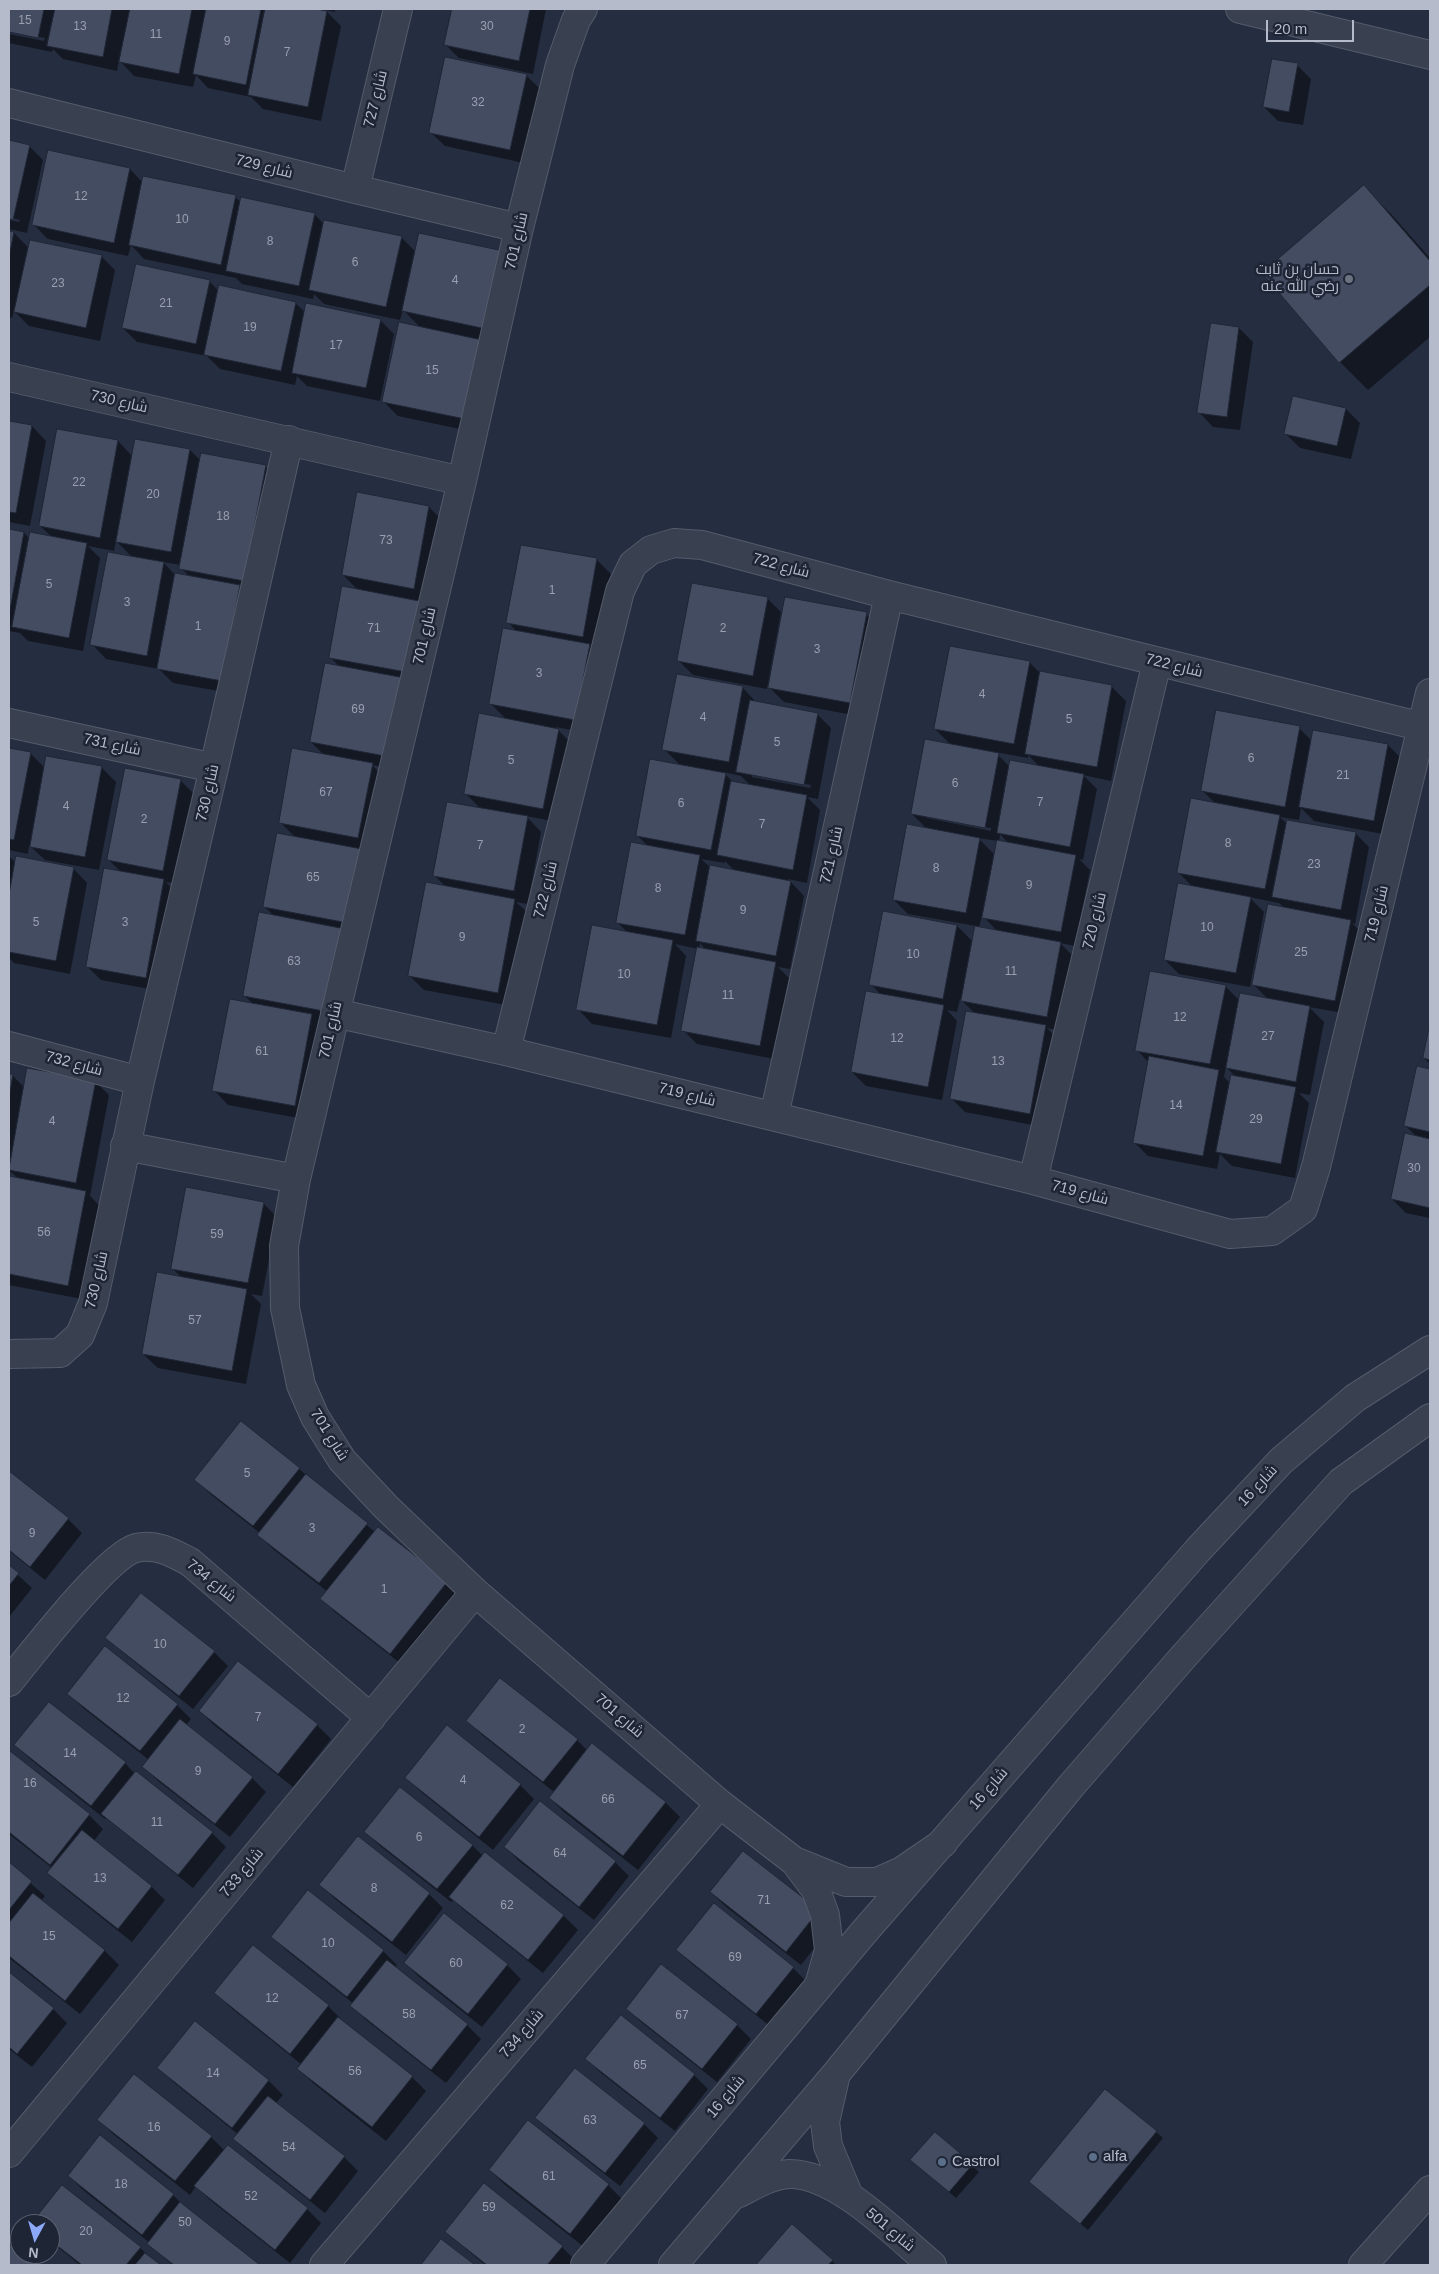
<!DOCTYPE html>
<meta charset="utf-8">
<style>
body{margin:0}
#map{position:relative;width:1439px;height:2274px;overflow:hidden;background:#252d40;font-family:Arial,sans-serif}
canvas{display:block}
.frame{position:absolute;inset:0;border:10px solid #b6bbcb;pointer-events:none}
.north{position:absolute;left:10px;top:2214px;width:50px;height:50px;box-sizing:border-box;background:#1e2535;border:1px solid #5b6171;border-radius:50%;rotate:186deg;font-size:14px;font-weight:700;line-height:20px;text-align:center;color:#b6bbcb}
.north::after{content:'';display:block;margin:auto;width:18px;height:22px;background:#8ca8f9;clip-path:polygon(50% 0,100% 100%,50% 72%,0 100%)}
.scale{position:absolute;left:1266px;top:20px;width:88px;height:22px;box-sizing:border-box;border:2px solid #b6bbcb;border-top:0;padding-left:6px;font-size:15px;line-height:18px;white-space:nowrap;color:#b6bbcb;-webkit-text-stroke:4px #1e2535;paint-order:stroke}
</style>
<div id="map">
<canvas width="1439" height="2274"></canvas>
<div class="frame"></div>
<div class="north">N</div>
<div class="scale">20 m</div>
</div>
<script>
const c = document.querySelector('canvas').getContext('2d');
c.lineJoin = 'round';
function fillPath(path, color) { c.fillStyle = color; c.fill(path, 'evenodd'); }
function trace(path, color, width, dash) { c.strokeStyle = color; c.lineWidth = width; c.lineCap = dash ? 'butt' : 'round'; c.setLineDash(dash || []); c.stroke(path); }
function label(font, color, halo, rows, align = 'center') {
  c.font = font + ' Arial,Cairo,sans-serif'; c.lineWidth = 5; c.setLineDash([]); c.textBaseline = 'middle'; c.strokeStyle = halo; c.fillStyle = color; for (const [text, x, y, turn = 0] of rows) {
    c.save(); c.translate(x, y); c.rotate((+turn || 0) * Math.PI / 180); c.textAlign = isNaN(turn) ? turn : align; if (halo) c.strokeText(text, 0, 0); c.fillText(text, 0, 0); c.restore();
  }
}
fillPath(new Path2D(`
 M9 9H335V12L325 10 341 26 321 121 263 109 251 97 208 88 196 75 193 87 134 76 119 60 117 71 63 59 53 49 52 52 9 43V34L44 41 45 38 9 31Z
 M453 9H546L533 74 459 58 445 44Z
 M1297 65 1311 79 1303 125 1278 121 1264 107Z
 M526 75 540 89 524 163 445 146 430 132Z
 M9 141 29 146 43 160 27 233 9 229V220L19 222 20 220 9 217Z
 M130 169 143 183 235 197 242 203 314 214 324 224 401 237 505 343 478 338 496 355 479 433 398 416 384 402 421 328 403 310 400 320 324 304 314 294 313 299 242 284 236 278 144 259 131 245 128 256 48 239 34 225Z
 M1364 187 1392 215 1430 258V337L1368 390 1340 362 1264 273Z
 M9 232 14 233 29 248 101 256 115 270 100 341 29 326 14 311 12 318 9 317Z
 M209 281 219 291 295 303 306 313 380 320 394 334 380 401 307 386 297 376 295 385 220 369 207 356 137 342 123 328Z
 M1212 324 1239 328 1253 342 1240 430 1213 427 1199 412Z
 M1346 409 1360 423 1351 459 1300 448 1286 434Z
 M9 422 32 426 46 441 30 526 9 522Z
 M118 441 133 457 190 450 201 461 265 466 279 480 236 694 173 683 159 669 106 659 92 644 132 557 116 541 114 551 88 546 100 558 83 651 28 641 20 633 9 631V531L24 533 30 539 53 538 40 526ZM163 562 181 565V568L190 577 175 575Z
 M429 507 443 521 428 603 417 601 433 616 404 771 372 765 386 779 343 1026 317 1021 326 1029 309 1120 228 1105 214 1090 253 1004 245 996 275 917 265 907 296 838 280 822 325 756 311 742 340 667 330 657 359 591 343 575Z
 M597 560 611 574 597 650 589 733 555 727 572 744 557 822 526 816 541 832 528 904 516 902 529 914 512 1006 424 990 410 976 446 887 434 875 481 809 465 793 507 720 490 703 517 632 508 622Z
 M767 598 781 612 770 672H772L866 614 880 628 863 717 784 702 767 685V689L693 675 679 661Z
 M1029 662 1041 674 1112 687 1126 701 1111 781 1083 775 1097 789 1083 860 1079 859 1090 870 1075 946 1060 943 1075 958 1061 1031 1047 1028 1060 1041 1043 1127 965 1112 951 1098 975 1013 960 999 957 1012 947 1010 957 1021 942 1100 866 1086 852 1072 881 995 871 984 957 926 973 942 976 926 908 914 894 900 928 830 912 814 952 746 935 729ZM995 752 1028 758V755L1040 767H1010ZM927 816 991 828V831L927 818ZM1000 834 1009 844 999 842ZM978 838 998 841 995 855ZM982 915 998 932 979 928Z
 M742 687 756 702 817 714 831 728 818 799 807 797 820 810 807 883 788 879 804 896 790 969 778 967 789 978 774 1059 697 1044 683 1030 698 949 675 944 686 956 671 1038 592 1024 578 1009 628 933 617 922 649 847 637 835 680 765 664 749ZM723 772 741 776 751 786 734 783ZM752 774 811 785 810 788 752 777ZM701 859 725 863V861L735 871 711 868ZM700 943 707 951 699 949Z
 M1299 728 1312 741 1388 745 1402 759 1388 835 1314 821 1301 808 1299 820 1280 817 1287 824 1355 833 1369 847 1355 924 1352 923 1364 935 1349 1014 1309 1007 1324 1022 1310 1095 1299 1093 1309 1103 1295 1178 1232 1166 1220 1154 1217 1169 1148 1156 1134 1142 1149 1063 1137 1050 1225 986 1240 1001 1269 1000 1254 985 1286 909 1279 903 1249 897 1264 912 1250 987 1179 974 1165 960 1193 887 1178 872 1216 804 1203 791ZM1226 1067 1237 1078 1230 1083 1224 1077Z
 M9 749 30 753 45 768H102L116 782 99 870 45 860 29 845 28 854 9 850Z
 M180 780 194 794 177 884 166 882 178 894 160 991 101 980 87 966 121 872 109 860Z
 M9 856 16 863 73 868 87 883 70 974 14 963 9 958Z
 M1430 1029V1064L1424 1058Z
 M1418 1068 1430 1070V1218L1406 1213 1392 1199 1417 1137 1406 1126Z
 M9 1075 13 1076 24 1087 95 1081 109 1095 90 1196 100 1206 82 1299 9 1285V1179H19L11 1172 9 1173Z
 M263 1203 277 1217 262 1296 251 1294 261 1304 246 1384 158 1368 143 1354 182 1278 172 1268Z
 M299 1469 375 1532 447 1582 461 1596 405 1667 336 1613 322 1599 328 1592 273 1549 259 1535 260 1533 210 1494 196 1479Z
 M9 1473 68 1519 82 1533 45 1580 9 1551Z
 M9 1567 32 1588 9 1617Z
 M107 1637 214 1652 228 1666 193 1709 121 1651Z
 M238 1663 317 1725 331 1739 293 1787 214 1725 200 1711Z
 M69 1694 177 1705 191 1719 186 1725 252 1778 266 1792 230 1837 158 1781 144 1767 149 1760 83 1708Z
 M467 1720 577 1740 588 1751 592 1745 666 1803 680 1817 638 1870 564 1812 550 1798 554 1792 482 1735Z
 M16 1745 125 1763 135 1774 212 1833 226 1847 193 1888 106 1818 105 1819 30 1759Z
 M10 1753 89 1815 103 1829 94 1841 151 1886 165 1900 132 1942 63 1887 49 1873 52 1868 9 1834Z
 M407 1778 520 1785 534 1799 493 1850 421 1792Z
 M366 1832 472 1845 483 1856 485 1854 564 1916 578 1930 543 1973 465 1911 453 1900 451 1902 380 1846Z
 M505 1847 615 1862 629 1876 594 1920 519 1861Z
 M743 1852 832 1925 801 1965 725 1906 711 1892Z
 M9 1864 45 1896 41 1901 105 1951 119 1965 80 2014 9 1958Z
 M321 1885 429 1894 443 1908 406 1955 335 1899Z
 M273 1937 383 1951 397 1965 395 1968 467 2025 481 2039 446 2083 366 2020 352 2006 354 2004 287 1951Z
 M253 1946 328 2006 342 2020 341 2021 412 2077 426 2091 386 2141 313 2083 299 2069 302 2065 230 2007 216 1993Z
 M678 1950 793 1968 807 1982 771 2027 692 1964Z
 M405 1963 507 1965 521 1979 482 2027 419 1977Z
 M662 1966 737 2025 751 2039 717 2082 641 2022 627 2008Z
 M9 1973 53 2009 67 2023 32 2067 9 2049Z
 M195 2023 269 2081 283 2095 276 2103 344 2157 358 2171 325 2213 249 2153 235 2139 239 2135 173 2082 159 2068Z
 M587 2059 694 2075 708 2089 675 2131 601 2073Z
 M575 2070 644 2124 658 2138 620 2186 551 2132 537 2118Z
 M99 2120 211 2137 225 2151 228 2147 307 2209 321 2223 290 2263 210 2200 196 2186 190 2195 113 2134Z
 M529 2122 608 2185 622 2199 584 2247 504 2184 490 2170Z
 M1156 2132 1163 2138 1088 2230 1030 2182Z
 M935 2133 979 2172 956 2198 919 2167Z
 M69 2176 173 2195 187 2209 258 2265H172L150 2243 83 2190Z
 M63 2186 140 2248 159 2265H80L50 2241V2224H33Z
 M792 2226 832 2261 836 2265H758Z
 M446 2232 562 2247 576 2261 573 2265H485Z
 M442 2241 473 2265H422Z`), '#0007');
const building = new Path2D(`
 M9 9H44L38 38 9 32Z
 M55 9H112L103 57 47 46Z
 M130 9H192L179 74 119 62Z
 M206 9H261L246 85 193 74Z
 M265 9H316L327 11 308 107 248 95Z
 M452 9H530L519 61 444 45Z
 M445 57 527 74 510 150 429 133Z
 M1272 59 1298 63 1289 112 1263 107Z
 M9 140 30 145 13 220 9 219Z
 M48 150 130 168 114 243 32 225Z
 M143 176 236 195 221 265 129 245Z
 M1364 185 1430 261V285L1339 363 1262 273Z
 M241 197 315 213 299 286 226 271Z
 M324 220 402 236 386 307 309 290Z
 M9 231 14 232 9 257Z
 M419 233 508 252 491 330 402 311Z
 M30 240 102 255 86 328 14 312Z
 M136 264 210 280 196 344 122 328Z
 M219 285 296 302 281 371 204 355Z
 M306 303 381 319 366 388 292 373Z
 M399 322 482 340 465 419 382 402Z
 M1211 323 1239 327 1227 417 1197 413Z
 M1293 396 1346 408 1337 446 1284 434Z
 M9 421 32 425 16 513 9 512Z
 M57 429 118 440 100 538 39 526Z
 M135 439 190 449 171 552 116 542Z
 M201 453 266 465 244 581 179 569Z
 M357 492 429 506 414 589 342 575Z
 M9 529 24 532 9 615Z
 M30 532 87 543 69 638 12 627Z
 M521 545 597 558 583 637 506 623Z
 M108 552 164 562 147 656 90 645Z
 M175 573 240 585 222 681 157 669Z
 M692 583 768 597 753 676 677 661Z
 M342 586 419 601 406 672 329 658Z
 M785 597 867 612 850 703 768 688Z
 M503 628 590 644 575 720 489 704Z
 M950 646 1030 661 1014 744 934 729Z
 M325 663 405 678 390 757 310 742Z
 M1040 671 1112 685 1097 767 1025 754Z
 M677 674 743 686 729 762 662 750Z
 M750 700 818 713 804 785 736 772Z
 M1216 710 1300 726 1285 807 1201 791Z
 M479 713 559 729 543 809 464 794Z
 M1313 730 1388 744 1374 821 1299 807Z
 M925 739 999 753 985 828 911 814Z
 M9 748 31 752 14 840 9 839Z
 M292 748 373 763 358 838 279 823Z
 M46 756 102 766 85 857 30 847Z
 M650 759 726 773 711 850 636 836Z
 M1010 760 1084 774 1070 847 997 833Z
 M125 768 181 779 163 871 107 860Z
 M731 781 807 795 793 870 717 855Z
 M1191 798 1280 815 1265 889 1177 873Z
 M447 802 528 816 514 891 433 876Z
 M1287 820 1356 832 1341 910 1272 897Z
 M907 824 980 838 966 913 893 900Z
 M277 833 362 849 348 923 263 907Z
 M997 840 1076 855 1061 932 982 918Z
 M631 842 700 855 685 935 616 923Z
 M16 856 74 867 56 961 9 952V895Z
 M710 865 791 881 776 956 696 941Z
 M104 868 164 879 146 978 86 967Z
 M426 882 515 899 498 993 408 976Z
 M1178 883 1251 897 1236 973 1164 960Z
 M1268 904 1351 920 1335 1001 1252 985Z
 M883 911 957 925 943 999 869 985Z
 M259 912 345 929 329 1012 243 996Z
 M592 925 673 940 657 1025 576 1010Z
 M975 926 1061 942 1047 1017 961 1001Z
 M697 947 776 962 760 1046 681 1031Z
 M1150 971 1226 985 1210 1064 1135 1051Z
 M866 991 944 1005 928 1087 851 1072Z
 M1240 993 1310 1006 1296 1082 1226 1068Z
 M230 999 312 1014 295 1106 212 1091Z
 M966 1011 1046 1025 1030 1114 950 1099Z
 M1430 1023V1060L1423 1058Z
 M1149 1056 1219 1070 1203 1156 1133 1143Z
 M1417 1066 1430 1069V1132L1404 1126Z
 M27 1068 96 1080 76 1183 9 1170Z
 M9 1074H13L9 1098Z
 M1231 1075 1296 1087 1281 1164 1216 1152Z
 M1405 1133 1430 1139V1208L1391 1199Z
 M9 1176 86 1191 68 1286 9 1274Z
 M186 1187 264 1202 248 1283 171 1269Z
 M157 1272 247 1289 232 1371 142 1354Z
 M241 1421 300 1468 253 1526 194 1480Z
 M9 1471 69 1518 30 1567 9 1550Z
 M306 1474 368 1523 319 1583 257 1535Z
 M378 1527 448 1581 390 1654 320 1599Z
 M9 1565 19 1573 9 1586Z
 M141 1593 215 1651 179 1696 105 1638Z
 M105 1646 178 1704 140 1751 67 1694Z
 M238 1661 318 1724 278 1774 199 1711Z
 M500 1678 578 1739 543 1782 466 1721Z
 M49 1702 126 1762 91 1806 14 1745Z
 M180 1719 253 1777 215 1824 142 1767Z
 M447 1725 521 1784 479 1837 405 1778Z
 M592 1743 666 1802 623 1856 549 1798Z
 M10 1751 90 1814 50 1865 9 1832Z
 M136 1771 213 1832 178 1875 101 1814Z
 M400 1787 473 1845 437 1889 364 1832Z
 M540 1801 616 1861 579 1907 504 1847Z
 M82 1830 152 1886 118 1929 47 1873Z
 M358 1836 430 1893 392 1942 319 1885Z
 M743 1851 819 1910 786 1952 710 1892Z
 M485 1852 564 1915 528 1960 449 1897Z
 M9 1862 32 1881 9 1910Z
 M308 1890 384 1950 347 1997 271 1937Z
 M33 1893 105 1950 65 2001 9 1956V1923Z
 M714 1903 794 1967 756 2014 676 1950Z
 M444 1913 508 1964 468 2014 404 1963Z
 M253 1945 329 2005 290 2054 214 1993Z
 M387 1960 468 2024 431 2070 350 2006Z
 M661 1964 738 2024 702 2069 626 2009Z
 M9 1972 54 2008 17 2054 9 2047Z
 M621 2015 695 2074 660 2118 585 2059Z
 M338 2017 413 2076 372 2127 297 2069Z
 M195 2021 269 2080 232 2128 157 2068Z
 M575 2068 645 2123 605 2173 535 2118Z
 M134 2074 212 2136 175 2181 97 2120Z
 M1105 2089 1157 2131 1080 2224 1029 2182Z
 M268 2096 345 2156 310 2200 233 2139Z
 M528 2120 609 2184 570 2234 489 2170Z
 M935 2132 973 2164 949 2192 910 2160Z
 M100 2135 174 2194 142 2235 68 2176Z
 M228 2145 308 2208 275 2250 194 2186Z
 M484 2183 563 2246 547 2265H487L445 2232Z
 M62 2185 141 2247 126 2265H82L50 2240V2224H31Z
 M180 2202 260 2265H174L147 2244Z
 M792 2224 833 2260 828 2265H756Z
 M441 2239 475 2265H421Z
 M9 2244 20 2254 36 2265H9Z
 M145 2253 161 2265H135Z`);
fillPath(building, '#444c62');
trace(building, '#202737', 1);
const minor = new Path2D(`
 M583 9 576 20 560 65 519 228 462 481 296 1179 284 1246 285 1308 301 1385 315 1417 342 1460 386 1507 475 1592 720 1804 794 1861 846 1882H877L902 1871 943 1843
 M1240 9 1430 55
 M9 103 355 189 519 228
 M355 189 398 9
 M9 377 462 481
 M9 723 214 768
 M335 1013 506 1051 1033 1180 1230 1234 1272 1231 1303 1209 1316 1167 1430 693
 M9 1046 140 1081
 M506 1051 620 591 633 564 651 550 674 543 702 545 889 595 1423 727
 M774 1116 889 595
 M125 1146 296 1179
 M1033 1180 1157 662
 M9 1354 60 1353 80 1335 93 1303 140 1081 214 768 289 440
 M9 1682C31 1655 108 1555 136 1548 156 1543 173 1553 190 1562L371 1718
 M795 1862 816 1890 825 1915 829 1950 820 1982
 M835 2078 825 2122 828 2146 848 2194
 M9 2153 475 1592
 M739 2193C755 2185 771 2175 789 2174 837 2173 896 2235 932 2265
 M324 2265 720 1804
 M585 2265 864 1932 1198 1550 1281 1461 1355 1398 1430 1350
 M673 2265 835 2075 1071 1786 1184 1656 1341 1482 1430 1418
 M1363 2265 1430 2190`);
trace(minor, '#545b6b', 30);
trace(minor, '#394050', 28);
for (const [x, y, r, color] of [
 [1349,279,5,"#6b7280"],
 [1093,2157,5,"#5c6f8a"],
 [942,2162,5,"#5c6f8a"]
]) { const dot = new Path2D(); dot.arc(x, y, r, 0, 2 * Math.PI); c.fillStyle = color; c.fill(dot); trace(dot, '#1e2535', 2); }
label('12px', '#9a9fb1', null, [
 ["15",25,21],
 ["13",80,27],
 ["30",487,27],
 ["11",156,35],
 ["9",227,42],
 ["7",287,53],
 ["32",478,103],
 ["12",81,197],
 ["10",182,220],
 ["8",270,242],
 ["6",355,263],
 ["4",455,281],
 ["23",58,284],
 ["21",166,304],
 ["19",250,328],
 ["17",336,346],
 ["15",432,371],
 ["22",79,483],
 ["20",153,495],
 ["18",223,517],
 ["73",386,541],
 ["5",49,585],
 ["1",552,591],
 ["3",127,603],
 ["1",198,627],
 ["71",374,629],
 ["2",723,629],
 ["3",817,650],
 ["3",539,674],
 ["4",982,695],
 ["69",358,710],
 ["4",703,718],
 ["5",1069,720],
 ["5",777,743],
 ["6",1251,759],
 ["5",511,761],
 ["21",1343,776],
 ["6",955,784],
 ["67",326,793],
 ["7",1040,803],
 ["6",681,804],
 ["4",66,807],
 ["2",144,820],
 ["7",762,825],
 ["8",1228,844],
 ["7",480,846],
 ["23",1314,865],
 ["8",936,869],
 ["65",313,878],
 ["9",1029,886],
 ["8",658,889],
 ["9",743,911],
 ["5",36,923],
 ["3",125,923],
 ["10",1207,928],
 ["9",462,938],
 ["25",1301,953],
 ["10",913,955],
 ["63",294,962],
 ["11",1011,972],
 ["10",624,975],
 ["11",728,996],
 ["12",1180,1018],
 ["27",1268,1037],
 ["12",897,1039],
 ["61",262,1052],
 ["13",998,1062],
 ["14",1176,1106],
 ["29",1256,1120],
 ["4",52,1122],
 ["30",1414,1169],
 ["56",44,1233],
 ["59",217,1235],
 ["57",195,1321],
 ["5",247,1474],
 ["3",312,1529],
 ["9",32,1534],
 ["1",384,1590],
 ["10",160,1645],
 ["12",123,1699],
 ["7",258,1718],
 ["2",522,1730],
 ["14",70,1754],
 ["9",198,1772],
 ["4",463,1781],
 ["16",30,1784],
 ["66",608,1800],
 ["11",157,1823],
 ["6",419,1838],
 ["64",560,1854],
 ["13",100,1879],
 ["8",374,1889],
 ["71",764,1901],
 ["62",507,1906],
 ["15",49,1937],
 ["10",328,1944],
 ["69",735,1958],
 ["60",456,1964],
 ["12",272,1999],
 ["58",409,2015],
 ["67",682,2016],
 ["65",640,2066],
 ["56",355,2072],
 ["14",213,2074],
 ["63",590,2121],
 ["16",154,2128],
 ["54",289,2148],
 ["61",549,2177],
 ["18",121,2185],
 ["52",251,2197],
 ["59",489,2208],
 ["50",185,2223],
 ["20",86,2232]
]);
label('15px', '#b6bbcb', '#1e2535', [
 ["شارع 727",376,99,-76],
 ["شارع 729",264,167,14],
 ["شارع 701",517,241,-77],
 ["شارع 730",119,402,13],
 ["شارع 722",781,566,15],
 ["شارع 701",425,636,-77],
 ["شارع 722",1174,666,14],
 ["شارع 731",112,745,12],
 ["شارع 730",208,793,-77],
 ["شارع 721",832,855,-77],
 ["شارع 722",546,890,-76],
 ["شارع 719",1377,914,-76],
 ["شارع 720",1095,921,-76],
 ["شارع 701",331,1030,-77],
 ["شارع 732",74,1064,15],
 ["شارع 719",687,1095,14],
 ["شارع 719",1080,1193,15],
 ["شارع 730",97,1280,-77],
 ["شارع 701",329,1435,58],
 ["شارع 16",1258,1486,-47],
 ["شارع 734",211,1581,39],
 ["شارع 701",619,1716,41],
 ["شارع 16",989,1789,-49],
 ["شارع 733",242,1873,-50],
 ["شارع 734",522,2034,-49],
 ["شارع 16",726,2097,-50],
 ["شارع 501",890,2230,40]
]);
label('15px', '#b6bbcb', '#1e2535', [
 ["حسان بن ثابت",1339,270,"right"],
 ["رضي الله عنه",1339,287,"right"],
 ["alfa",1103,2157],
 ["Castrol",952,2162]
], 'left');
</script>
